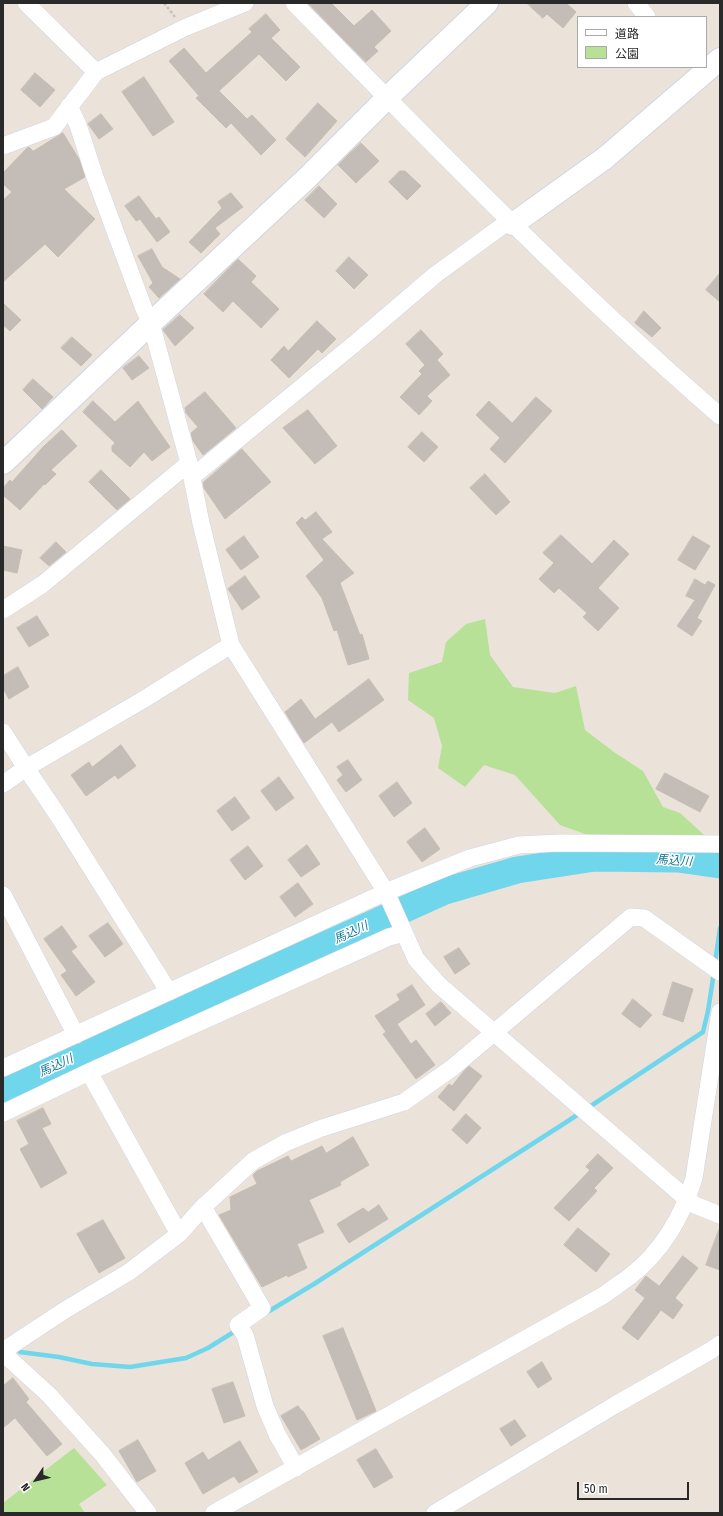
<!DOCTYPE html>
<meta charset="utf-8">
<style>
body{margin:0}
#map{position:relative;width:723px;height:1516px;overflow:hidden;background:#ebe2da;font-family:"Fira Sans Condensed","Noto Sans JP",sans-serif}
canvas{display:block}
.frame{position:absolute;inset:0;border:4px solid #292929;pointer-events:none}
.legend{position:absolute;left:577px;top:16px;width:130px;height:52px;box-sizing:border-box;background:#fff;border:1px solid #a9a9a9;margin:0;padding:5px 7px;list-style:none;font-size:12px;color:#292929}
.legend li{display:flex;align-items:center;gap:8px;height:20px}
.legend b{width:20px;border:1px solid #a9a9a9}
.north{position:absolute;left:16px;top:1460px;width:40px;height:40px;-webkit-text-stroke:3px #fff;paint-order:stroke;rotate:235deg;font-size:11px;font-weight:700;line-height:16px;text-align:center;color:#292929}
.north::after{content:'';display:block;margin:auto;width:14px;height:18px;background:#292929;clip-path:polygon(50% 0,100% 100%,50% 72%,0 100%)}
.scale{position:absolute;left:577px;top:1482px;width:112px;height:18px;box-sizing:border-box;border:2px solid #292929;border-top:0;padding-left:5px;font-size:12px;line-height:14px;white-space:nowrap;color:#292929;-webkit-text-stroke:3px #fff;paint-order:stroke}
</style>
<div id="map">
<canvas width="723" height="1516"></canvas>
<div class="frame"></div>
<ul class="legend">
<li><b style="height:5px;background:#fff"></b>道路</li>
<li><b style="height:11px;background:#b7e197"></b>公園</li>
</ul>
<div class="north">N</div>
<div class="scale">50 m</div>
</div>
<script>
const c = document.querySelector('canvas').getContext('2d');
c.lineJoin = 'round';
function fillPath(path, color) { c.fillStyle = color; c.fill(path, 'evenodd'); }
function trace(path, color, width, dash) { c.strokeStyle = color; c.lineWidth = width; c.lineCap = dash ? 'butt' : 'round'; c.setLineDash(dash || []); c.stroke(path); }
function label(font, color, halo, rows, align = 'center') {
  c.font = font + ' "Fira Sans Condensed","Noto Sans JP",sans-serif'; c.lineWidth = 3; c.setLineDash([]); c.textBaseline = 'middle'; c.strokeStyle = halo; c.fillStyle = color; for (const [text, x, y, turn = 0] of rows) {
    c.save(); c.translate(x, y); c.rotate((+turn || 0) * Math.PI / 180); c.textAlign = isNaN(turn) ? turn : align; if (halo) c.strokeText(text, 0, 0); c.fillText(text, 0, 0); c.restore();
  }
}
fillPath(new Path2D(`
 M485 619 490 655 513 687 555 693 576 686 585 730 614 752 643 771 663 807 680 813 713 843 682 839 588 835 560 825 515 775 484 765 465 787 438 768 442 746 434 718 408 700 409 673 442 662 446 642 466 624Z
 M74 1448 107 1485 79 1504 85 1513H3V1503Z`), '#b7e197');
trace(new Path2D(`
 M715 963 720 928
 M266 1313 314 1284 568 1121 703 1032 708 1011 714 972
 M20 1352 59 1357 92 1364 130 1367 186 1358 208 1348 237 1330`), '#6fd6ec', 4.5);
trace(new Path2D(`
 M3 1090 445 891 517 870 595 858 678 859 720 865`), '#6fd6ec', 27);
const building = new Path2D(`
 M308 3H331L354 26 372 10 391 31 374 47 378 51 366 62Z
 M527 3H566L576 12 563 28 547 14 543 18Z
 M266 14 280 30 271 38 300 67 286 81 259 54 219 91 247 119 252 115 276 140 261 155 231 123 226 128 196 98 199 96 169 61 184 48 206 73 252 32 249 29Z
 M35 73 55 90 40 107 21 90Z
 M144 77 174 122 153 136 122 92Z
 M318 103 337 121 305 157 286 139Z
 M101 114 113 129 99 139 88 124Z
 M63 133 79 159 85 177 64 189 95 219 58 257 45 244 3 282V200L12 192 3 184V173L27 148 29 147 33 151Z
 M361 143 379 161 356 183 338 165Z
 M400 171H405L421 186 407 200 389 182Z
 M319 186 337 204 324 218 305 200Z
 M231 193 243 207 215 228 220 234 201 253 189 242 222 208 218 202Z
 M139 196 156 219 159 217 170 232 157 242 140 219 136 221 125 206Z
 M152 249 162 267 180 279 159 298 149 287 153 283 138 256Z
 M349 257 368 275 354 289 336 271Z
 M238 259 256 276 251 282 279 309 261 328 233 301 223 312 204 294Z
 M720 273V302L706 290Z
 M3 303 21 320 10 331 3 325Z
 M644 311 661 328 652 337 635 323Z
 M180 315 194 328 175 346 163 330Z
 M317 321 336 339 322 353 318 349 289 378 271 360 284 346 288 351Z
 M421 330 443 354 437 360 450 375 427 396 432 401 419 415 400 397 422 374 419 371 425 365 406 344Z
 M72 337 92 355 81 366 61 348Z
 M139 356 149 368 132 380 123 368Z
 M33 379 53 397 42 409 23 390Z
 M205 392 236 428 203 455 193 441 191 433 198 427 186 413 185 408Z
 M536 397 552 411 505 463 490 449 500 438 476 415 489 401 512 423Z
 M93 401 115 422 138 401 170 447 152 461 144 452 130 467 112 451V446L115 443 83 412Z
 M308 410 337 446 315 464 283 428Z
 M62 430 77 446 51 470 56 474 45 485 44 484 20 510 3 495V488L10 480 12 482 43 447Z
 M422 432 438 447 424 462 408 447Z
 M242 449 271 482 225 519 204 488 203 483Z
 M101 470 130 499 117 510 89 482Z
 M485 474 510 502 496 515 470 488Z
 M316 512 332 532 322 539 354 573 340 583 360 635 362 634 369 659 348 665 337 630 334 631 322 598 306 576 324 560 296 523 302 517 305 520Z
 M561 535 592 564 614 540 629 554 598 588 619 608 598 631 583 617 587 613 559 588 554 593 539 579 554 563 543 553Z
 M244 536 259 557 241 570 226 550Z
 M693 536 710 546 695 570 678 560Z
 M56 542 66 552 49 566 40 558Z
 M3 546 22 550 17 573 3 570Z
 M245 576 260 597 242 610 228 589Z
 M695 579 705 585 708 581 715 585 697 618 702 621 692 636 677 626 695 600 686 596Z
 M37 616 49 635 29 647 17 628Z
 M18 667 29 687 9 699 3 688V676Z
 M369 679 384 700 339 732 332 722 304 743 285 712 301 699 315 719Z
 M121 745 136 766 118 779 115 775 86 796 71 775 89 762 92 767Z
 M348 760 362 780 346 792 337 780 343 775 337 767Z
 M665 773 709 796 700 812 656 789Z
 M279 777 294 798 276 811 261 791Z
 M397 782 412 803 394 817 379 796Z
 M235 797 250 818 232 831 217 811Z
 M425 828 440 849 422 862 407 842Z
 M307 845 320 864 301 877 288 860Z
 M248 846 263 866 245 880 230 860Z
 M298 883 313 904 295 917 280 897Z
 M108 923 123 944 105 957 89 936Z
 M62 926 77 947 71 951 95 982 76 996 61 975 67 971 44 939Z
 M459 948 470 964 455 974 444 957Z
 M673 982 693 989 683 1022 663 1015Z
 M412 985 425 1005 397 1024 411 1044 416 1040 435 1065 416 1079 383 1034 386 1032 375 1016 400 1000 397 995Z
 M633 999 652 1015 640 1028 622 1014Z
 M441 1002 451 1013 435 1026 426 1014Z
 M469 1066 482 1076 454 1111 438 1097 449 1084 452 1086 464 1071Z
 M43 1108 51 1124 42 1128 67 1173 41 1188 20 1149 29 1144 17 1121Z
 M466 1114 481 1128 467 1144 452 1130Z
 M353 1137 369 1165 340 1182 341 1185 309 1200 324 1232 297 1244 307 1268 288 1277 287 1275 262 1287 219 1215 231 1210 230 1197 257 1184 253 1175 257 1171 288 1156 291 1161 322 1146 326 1153Z
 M598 1154 613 1168 594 1188 597 1191 569 1221 554 1208 590 1170 586 1167Z
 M379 1205 388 1219 349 1243 337 1224 363 1208 368 1212Z
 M103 1220 125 1258 99 1273 77 1234Z
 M578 1228 610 1254 596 1272 564 1245Z
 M719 1230 720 1231V1270L706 1265Z
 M683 1256 698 1268 675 1298 683 1305 673 1319 661 1310 638 1340 622 1328 645 1298 635 1290 646 1276 659 1286Z
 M343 1328 376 1411 357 1420 323 1336Z
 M542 1362 552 1379 538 1388 527 1372Z
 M13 1378 29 1399 26 1402 62 1444 47 1456 15 1418 3 1428V1386Z
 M233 1382 245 1416 224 1423 212 1389Z
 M298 1406 302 1411H303L320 1439 301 1450 281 1416Z
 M515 1420 526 1436 511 1446 500 1429Z
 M138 1440 156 1471 137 1482 119 1451Z
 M240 1441 258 1472 239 1483 234 1476 203 1494 185 1463 203 1452 208 1460Z
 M376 1449 393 1477 374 1488 357 1460Z`);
fillPath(building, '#c3bcb7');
trace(building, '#c6beb4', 1);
const street = new Path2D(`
 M26 3 96 72
 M294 3C432 144 570 286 720 416
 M636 3 647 17
 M69 106 78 125 95 177 144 309 151 323 189 463 201 523 231 645 386 892 416 959 439 985 688 1200 695 1205 720 1215
 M3 146 54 127 96 72 184 28 245 3
 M192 477 353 345 435 275 509 221
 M3 610 43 584 189 463
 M3 732 26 768 59 817 169 992
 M3 784 26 768 141 701 231 645
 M3 895 76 1035
 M3 1068 386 892 470 858 519 845 559 843 720 844
 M89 1072 179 1234
 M3 1113 89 1072 389 937 404 933
 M203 1207 262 1308 238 1325 245 1335 265 1406 277 1434 296 1468
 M3 1351 65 1310 129 1272 179 1234 203 1207 253 1161 287 1142 319 1129 404 1102 452 1068 631 917 644 918 720 972
 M3 1353 49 1395 103 1455 148 1513
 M214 1513 604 1295C612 1289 621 1283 629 1277 661 1253 683 1216 694 1178L720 1012
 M435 1513 615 1405 710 1351 720 1344`);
const secondary = new Path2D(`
 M513 224 605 158 720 59
 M3 463 151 323 307 178 387 98 487 3`);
trace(street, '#d0d5e1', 18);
trace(secondary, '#d0d5e1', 24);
trace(new Path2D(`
 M164 3 175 17`), '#c3c3c3', 2.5, [3, 2]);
trace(street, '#fff', 17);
trace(secondary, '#fff', 22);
label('italic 12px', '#107495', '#fff', [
 ["馬込川",674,861,4],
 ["馬込川",351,933,-24],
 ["馬込川",56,1066,-24]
]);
</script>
